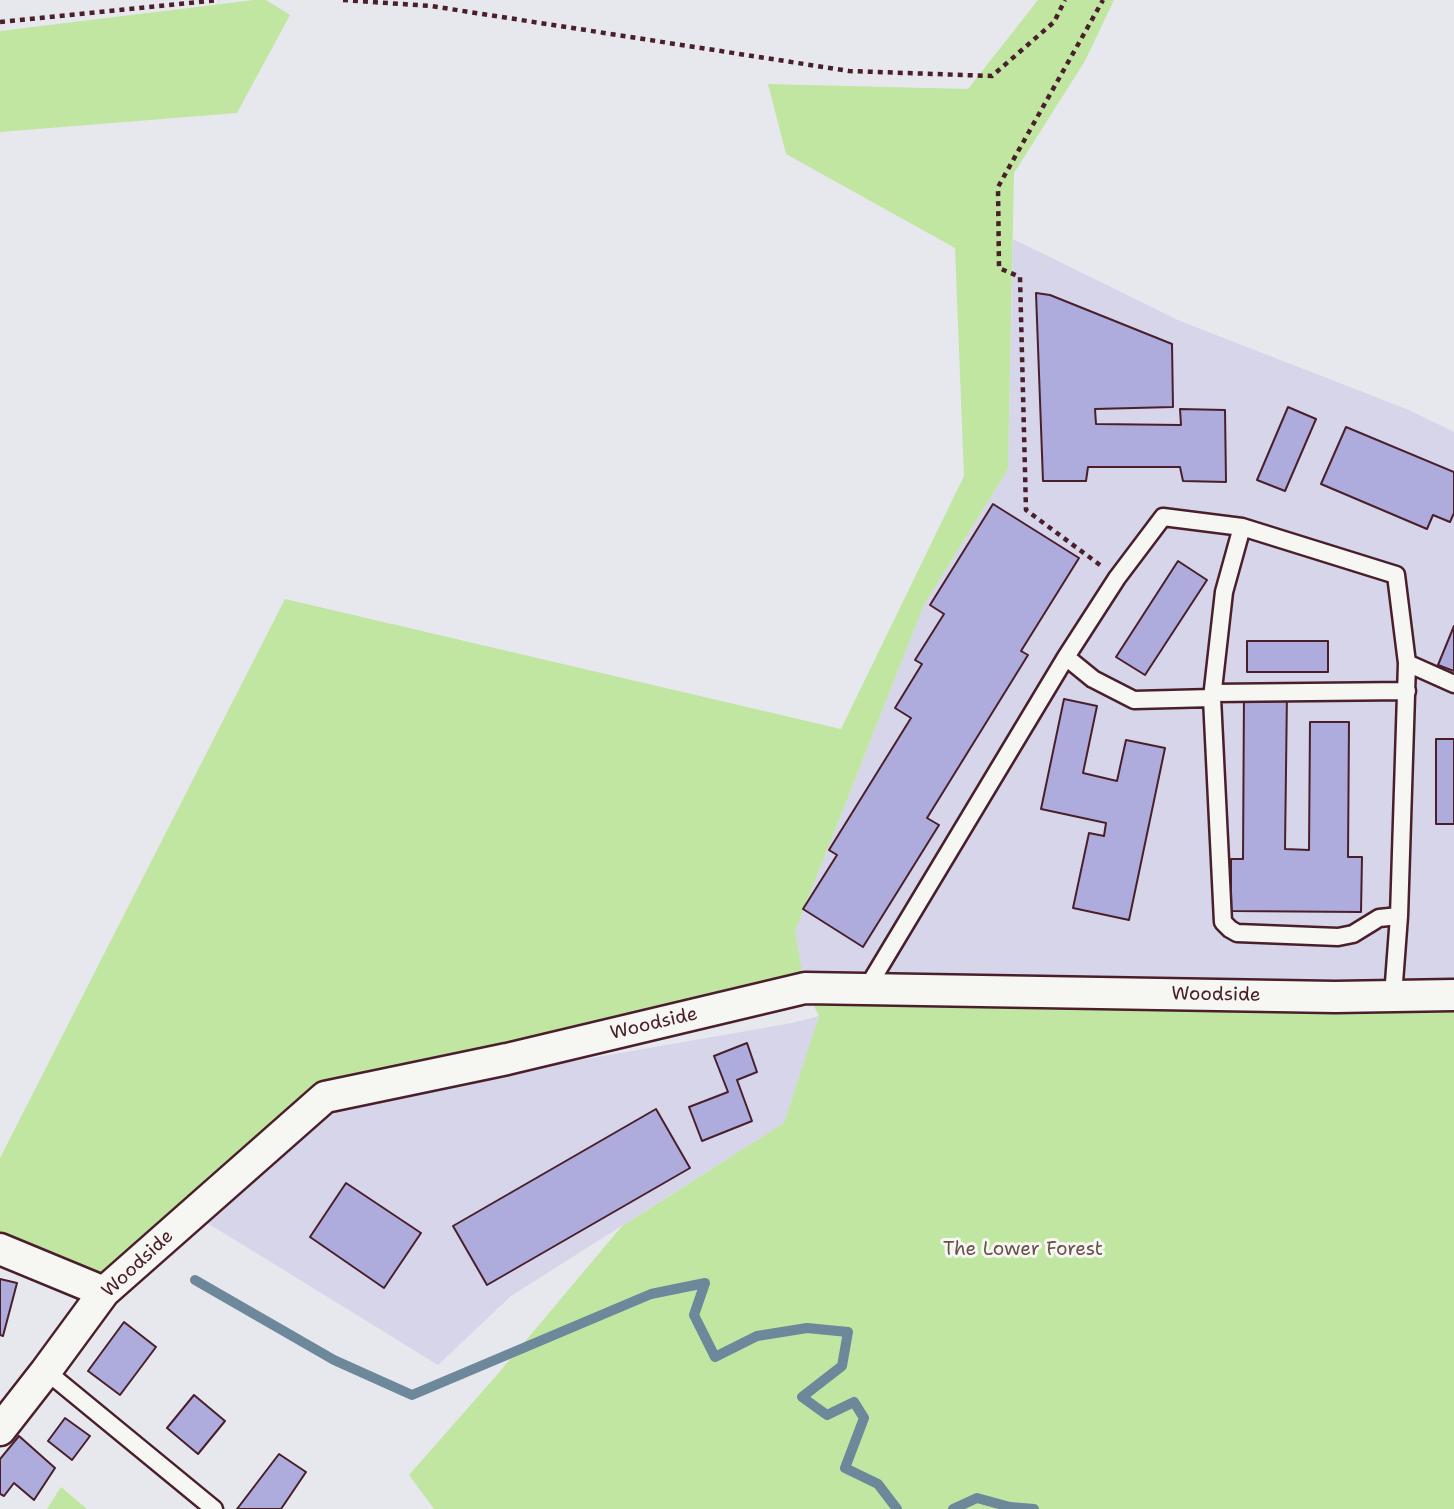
<!DOCTYPE html>
<style>
body{margin:0}
canvas{display:block;background:#e7e7ee}
</style>
<canvas width="1454" height="1509"></canvas>
<script>
const c = document.querySelector('canvas').getContext('2d');
c.lineJoin = 'round';
function fillPath(path, color) { c.fillStyle = color; c.fill(path, 'evenodd'); }
function trace(path, color, width, dash) { c.strokeStyle = color; c.lineWidth = width; c.lineCap = dash ? 'butt' : 'round'; c.setLineDash(dash || []); c.stroke(path); }
function label(font, color, halo, rows, align = 'center') {
  c.font = font + ' "Shantell Sans",sans-serif'; c.lineWidth = 6; c.setLineDash([]); c.textBaseline = 'middle'; c.strokeStyle = halo; c.fillStyle = color; for (const [text, x, y, turn = 0] of rows) {
    c.save(); c.translate(x, y); c.rotate((+turn || 0) * Math.PI / 180); c.textAlign = isNaN(turn) ? turn : align; if (halo) c.strokeText(text, 0, 0); c.fillText(text, 0, 0); c.restore();
  }
}
fillPath(new Path2D(`
 M1013 239 1180 321 1409 410 1454 432V994L805 988 795 931 924 605 1008 469Z
 M819 1016 784 1123 511 1296 438 1365 201 1219 335 1103 792 1023Z`), '#d6d5e9');
fillPath(new Path2D(`
 M254 0H266L290 15 237 113 0 132V31Z
 M1038 0H1114L1085 61 1014 173 1008 469 924 605 795 931 805 987 1454 993V1509H434L409 1475 496 1376 622 1226 784 1123 819 1016 805 988 325 1097 104 1292 0 1249V1158L285 599 841 729 964 476 955 248 786 154 768 84 968 89Z
 M61 1487 87 1509H47Z`), '#c1e6a1');
trace(new Path2D(`
 M195 1280 334 1360 412 1395 651 1294 705 1283 694 1315 715 1357 757 1336 807 1328 848 1332 842 1366 802 1397 827 1415 854 1402 864 1418 845 1468 878 1484 897 1509
 M953 1509 977 1498 1010 1507 1034 1509`), '#6d879b', 10);
const building = new Path2D(`
 M1036 293 1050 295 1172 344 1173 407 1095 409 1096 424 1181 425 1180 409 1225 410 1226 482 1183 481 1180 467H1088L1086 481H1043Z
 M1288 407 1316 419 1285 491 1257 480Z
 M1346 427 1454 472V513L1450 522 1433 515 1427 529 1321 484Z
 M993 504 1079 558 1021 651 1028 655 927 818 939 825 863 947 803 909 837 855 829 850 911 718 895 708 922 664 915 660 944 614 930 605Z
 M1178 561 1207 580 1145 675 1116 657Z
 M1454 626V671L1438 665Z
 M1247 641H1328V672H1247Z
 M1244 692H1287L1285 849 1309 850 1310 722H1349L1348 857H1362L1361 912 1231 911V859H1243Z
 M1064 699 1097 706 1083 773 1117 781 1126 740 1165 748 1129 920 1073 908 1089 833 1104 836 1106 823 1041 809Z
 M1436 739H1454V824H1436Z
 M747 1043 757 1072 737 1080 752 1121 702 1141 689 1107 728 1092 714 1056Z
 M656 1109 690 1168 487 1285 453 1226Z
 M346 1183 421 1233 384 1288 310 1237Z
 M0 1279 17 1283 3 1336 0 1335Z
 M124 1322 156 1347 120 1395 88 1371Z
 M194 1395 225 1421 198 1454 167 1428Z
 M65 1418 90 1436 72 1460 48 1441Z
 M19 1436 55 1468 34 1500 14 1483 4 1496 0 1494V1459Z
 M279 1454 306 1472 281 1509H237Z`);
fillPath(building, '#adacdd');
trace(building, '#4a1f2b', 2);
const lane = new Path2D(`
 M1066 657 1093 679 1134 700 1212 698 1224 592 1242 527
 M1407 663 1454 684
 M1213 693 1407 691
 M1212 698 1223 922 1230 929 1237 933 1338 937 1353 934 1379 918 1399 916
 M867 988 1066 657 1117 578 1163 517 1242 527 1396 575 1407 663 1399 916 1393 996
 M46 1371 214 1509`);
const street = new Path2D(`
 M0 1249 104 1292
 M0 1430 46 1371 104 1292 325 1097 507 1059 805 988 1335 997 1454 995`);
trace(lane, '#4a1f2b', 21);
trace(street, '#4a1f2b', 35);
trace(new Path2D(`
 M343 0 431 6 849 71 992 76 1054 22 1065 0
 M0 22 219 0
 M1100 565 1026 510 1020 277 999 268 998 187 1103 0`), '#4a1f2b', 4.5, [5, 5]);
trace(lane, '#f6f6f2', 16);
trace(street, '#f6f6f2', 30);
label('19px', '#4a1f2b', '#f6f6f2', [
 ["Woodside",1216,995,1],
 ["Woodside",654,1024,-13],
 ["Woodside",138,1264,-43]
]);
label('19px', '#685148', '#f6f6f2', [
 ["The Lower Forest",1023,1250]
]);
</script>
